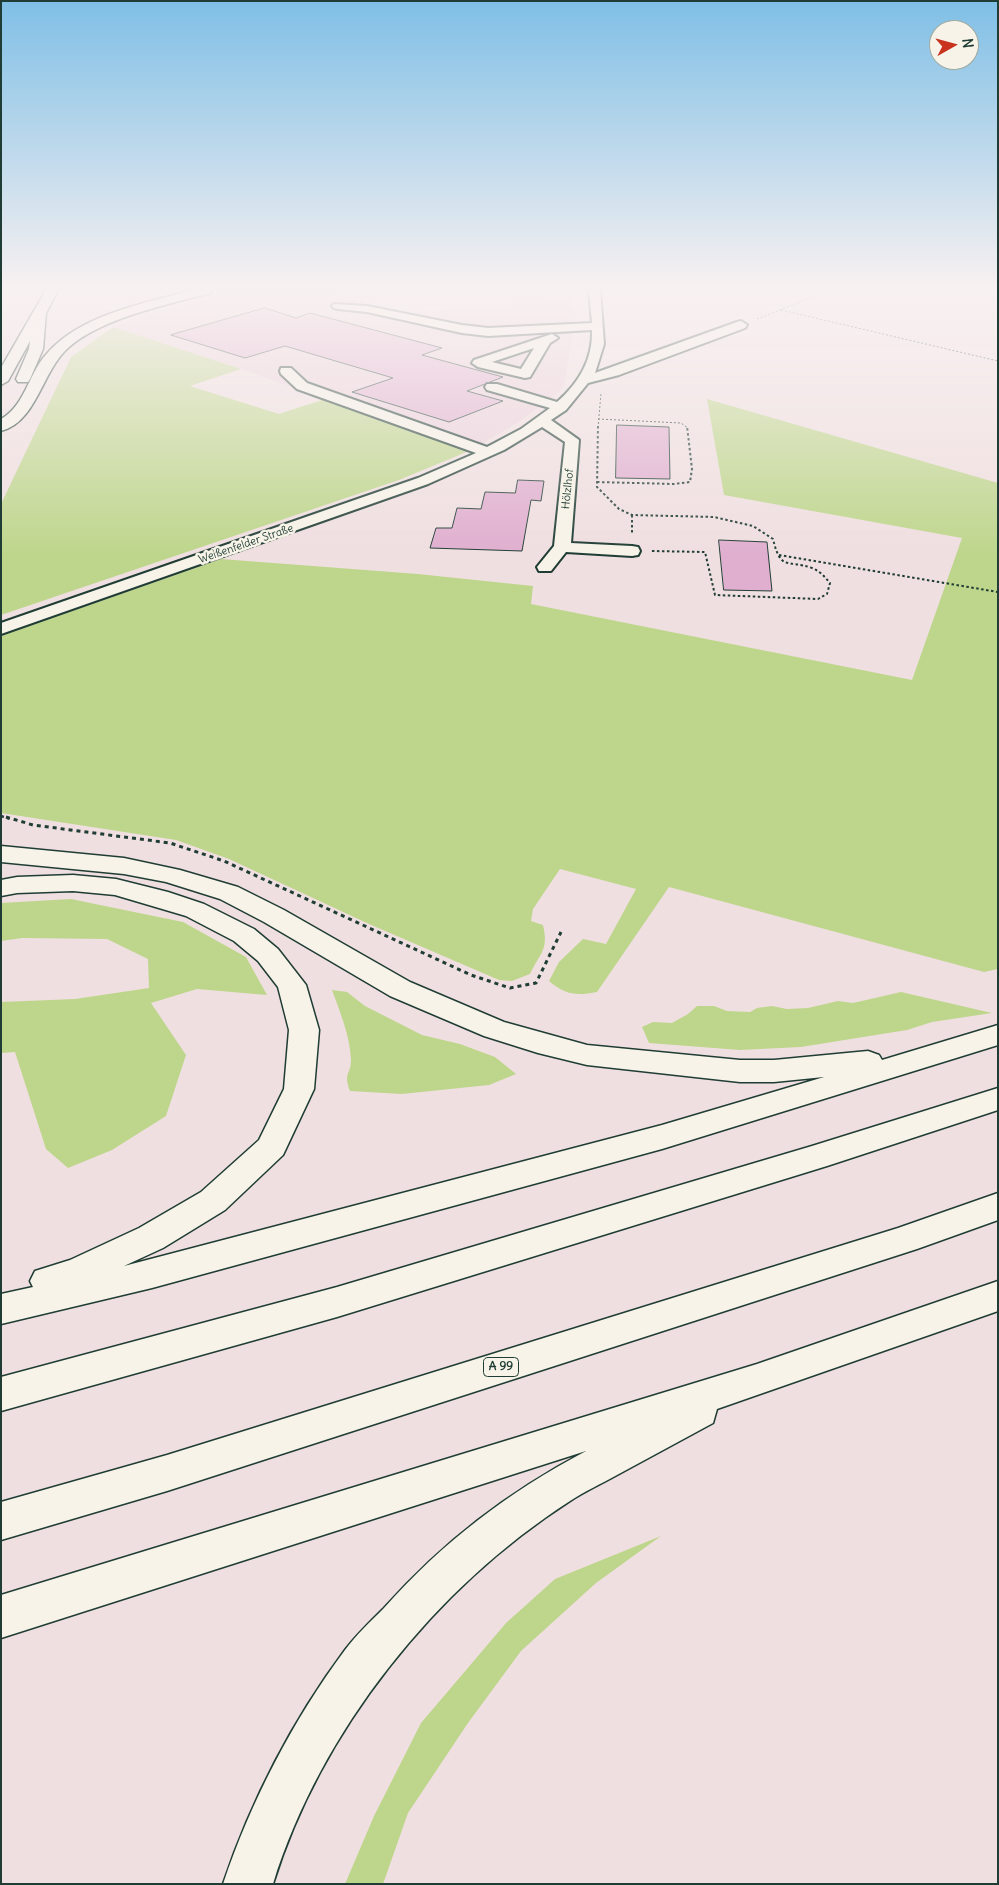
<!DOCTYPE html>
<meta charset="utf-8">
<style>
body{margin:0}
#map{position:relative;width:999px;height:1885px;overflow:hidden;background:#f0dfe0;font-family:Delius,sans-serif}
canvas{display:block}
.frame{position:absolute;inset:0;border:2px solid #1f3d34;pointer-events:none}
.north{position:absolute;left:929px;top:20px;width:50px;height:50px;box-sizing:border-box;background:#f7f3e8;border:1px solid #a1aaa0;border-radius:50%;rotate:83deg;font-size:14px;font-weight:700;line-height:20px;text-align:center;color:#1f3d34}
.north::after{content:'';display:block;margin:auto;width:18px;height:22px;background:#c8321e;clip-path:polygon(50% 0,100% 100%,50% 72%,0 100%)}
</style>
<div id="map">
<canvas width="999" height="1885"></canvas>
<div class="frame"></div>
<div class="north">N</div>
</div>
<script>
const c = document.querySelector('canvas').getContext('2d');
c.lineJoin = 'round';
function fillPath(path, color) { c.fillStyle = color; c.fill(path, 'evenodd'); }
function trace(path, color, width, dash) { c.strokeStyle = color; c.lineWidth = width; c.lineCap = dash ? 'butt' : 'round'; c.setLineDash(dash || []); c.stroke(path); }
function label(font, color, halo, rows, align = 'center') {
  c.font = font + ' Delius,sans-serif'; c.lineWidth = 5; c.setLineDash([]); c.textBaseline = 'middle'; c.strokeStyle = halo; c.fillStyle = color; for (const [text, x, y, turn = 0] of rows) {
    c.save(); c.translate(x, y); c.rotate((+turn || 0) * Math.PI / 180); c.textAlign = isNaN(turn) ? turn : align; if (halo) c.strokeText(text, 0, 0); c.fillText(text, 0, 0); c.restore();
  }
}
fillPath(new Path2D(`
 M227 290H320L407 313 571 299 575 310V321L564 386 555 395 522 420 469 451 241 369 113 327Z`), '#ebd1db');
fillPath(new Path2D(`
 M113 327 241 369 190 386 279 414 325 399 469 451 399 480 1 615V504L71 357Z
 M707 399 998 483V969L984 972 669 887 597 992C577 996 565 995 549 981L559 962 583 939 606 944 636 889 560 869 533 909 531 921 543 925C549 950 540 953 530 974L512 981 499 980 369 924 229 859 176 840 1 813V636L221 559 418 574 533 586 531 604 912 680 962 538 724 495Z
 M71 899 183 922 246 957 267 995 197 989 151 1003 186 1055 166 1116 112 1150 68 1168 46 1149 15 1052 1 1053V1002L75 999 149 988 148 959 107 939 22 938 1 941V903Z
 M332 990 347 992 365 1006 422 1035 460 1044 495 1057 516 1074 489 1085 402 1094 350 1091C343 1072 351 1075 351 1060 350 1036 340 1012 332 990Z
 M901 992 992 1013 932 1022 907 1030 801 1047 740 1050 649 1043 642 1027 653 1022 672 1023 688 1014 697 1006H714L727 1011 750 1012 757 1008 772 1006 787 1009 808 1008 838 1001 853 1003Z
 M661 1536 596 1583 521 1651 468 1723 408 1813 383 1884H345L374 1816 421 1723 506 1623 555 1579Z`), '#bed68c');
const building = new Path2D(`
 M265 308 296 318 310 313 442 348 422 355 503 377 467 391 503 401 449 422 352 392 393 378 285 346 245 358 171 335Z
 M617 425 669 427 670 479 616 478Z
 M518 480 544 481 541 501 531 500 522 551 430 548 436 528H452L457 508 481 509 485 492 515 493Z
 M719 540 767 542 772 591 724 590Z`);
fillPath(building, '#e0afcf');
trace(building, '#1f3d34', 1);
const minor = new Path2D(`
 M589 290H600L604 344 595 373 737 322 741 321 747 325 745 328 619 375 588 383 566 410 551 420 579 440 571 543 632 546 638 547 640 551 638 555 632 556 566 552 551 571H539L537 567 554 546 565 442 542 427 504 450 428 484 1 634V623L418 478 476 453 297 389 281 374 280 371 281 368H291L307 383 487 447 521 429 550 408 487 390 485 387 487 384H497L557 402C579 383 593 359 592 330L488 336 462 333 367 312 338 309 334 308 332 306 334 304 367 306 462 325 488 328 592 323Z
 M552 334 558 338 550 343 530 377 525 378 478 367 472 363 474 360ZM534 348 521 369 492 362Z`);
const highway = new Path2D(`
 M46 290H58L46 313 43 349 30 379 28 382H18L16 379 29 349 30 341 8 381 1 385V368Z
 M192 290H213L211 293C169 304 102 318 69 347 42 370 37 422 1 431V419C24 406 28 377 44 357 77 315 143 304 192 290Z
 M1 846 124 858 180 870 238 887 284 910 410 982 504 1022 587 1045 740 1060H774L868 1051 879 1055 882 1060 998 1025V1045L662 1149 152 1288 1 1324V1294L33 1287 30 1281 35 1271 70 1260 139 1228 201 1192 259 1140 284 1089 289 1030 278 987 258 961 234 941 186 916 115 895 73 891 17 893 1 896V880L17 877 73 875 116 879 168 892 204 904 254 929 278 949 306 985 319 1030 314 1089 283 1155 225 1210 163 1248 124 1266 662 1125 824 1077 774 1082H740L587 1065 538 1053 484 1036 390 996 264 922 220 899 166 882 124 874 1 862Z
 M998 1088V1110L827 1166 337 1317 1 1411V1377L337 1287 812 1146Z
 M998 1193V1220L917 1249 167 1491 1 1540V1502L167 1455 898 1228Z
 M998 1281V1311L717 1409 713 1423C681 1440 649 1458 617 1475 601 1484 585 1491 570 1501 435 1588 321 1730 273 1884H223C251 1801 293 1720 345 1650 356 1635 371 1621 384 1608 444 1541 507 1493 586 1451L1 1638V1595L757 1364Z`);
trace(minor, '#1f3d34', 4);
trace(highway, '#1f3d34', 3);
trace(new Path2D(`
 M781 310 998 361
 M757 319 831 290
 M598 419 681 423 688 428
 M598 428 601 393`), '#1f3d34', 1, [2, 2]);
trace(new Path2D(`
 M598 426 597 487 619 509 632 515 714 517 753 526 773 539C781 572 787 559 812 568 820 571 825 577 830 583L827 594 818 599 715 595 705 552 651 551
 M597 482 674 484 690 482 692 469 687 426
 M632 515V533
 M779 555 998 592`), '#1f3d34', 2, [2.5, 2.5]);
trace(new Path2D(`
 M1 816 10 819`), '#1f3d34', 2.5, [3, 3]);
trace(new Path2D(`
 M6 817 33 825 170 843 224 861 471 975 510 988 536 983 561 932`), '#1f3d34', 3, [4, 4]);
fillPath(minor, '#f7f3e8');
fillPath(highway, '#f7f3e8');
const sky = c.createLinearGradient(0, 0, 0, 554);
sky.addColorStop(0, '#7fbfe6');
sky.addColorStop(0.52, '#f8f1f1');
sky.addColorStop(1, '#f8f1f100');
c.fillStyle = sky;
c.fillRect(0, 0, 999, 554);
label('11px', '#1f3d34', '#f7f3e8', [
 ["Hölzlhof",568,489,-84],
 ["Weißenfelder Straße",246,544,-19]
]);
for (const [x, y, w] of [
 [501,1367,35]
]) { const box = new Path2D(); box.roundRect(x - w / 2, y - 9.5, w, 19, 4); c.fillStyle = '#f7f3e8'; c.fill(box); trace(box, '#1f3d34', 1); }
label('bold 12px', '#1f3d34', null, [
 ["A 99",501,1367]
]);
</script>
